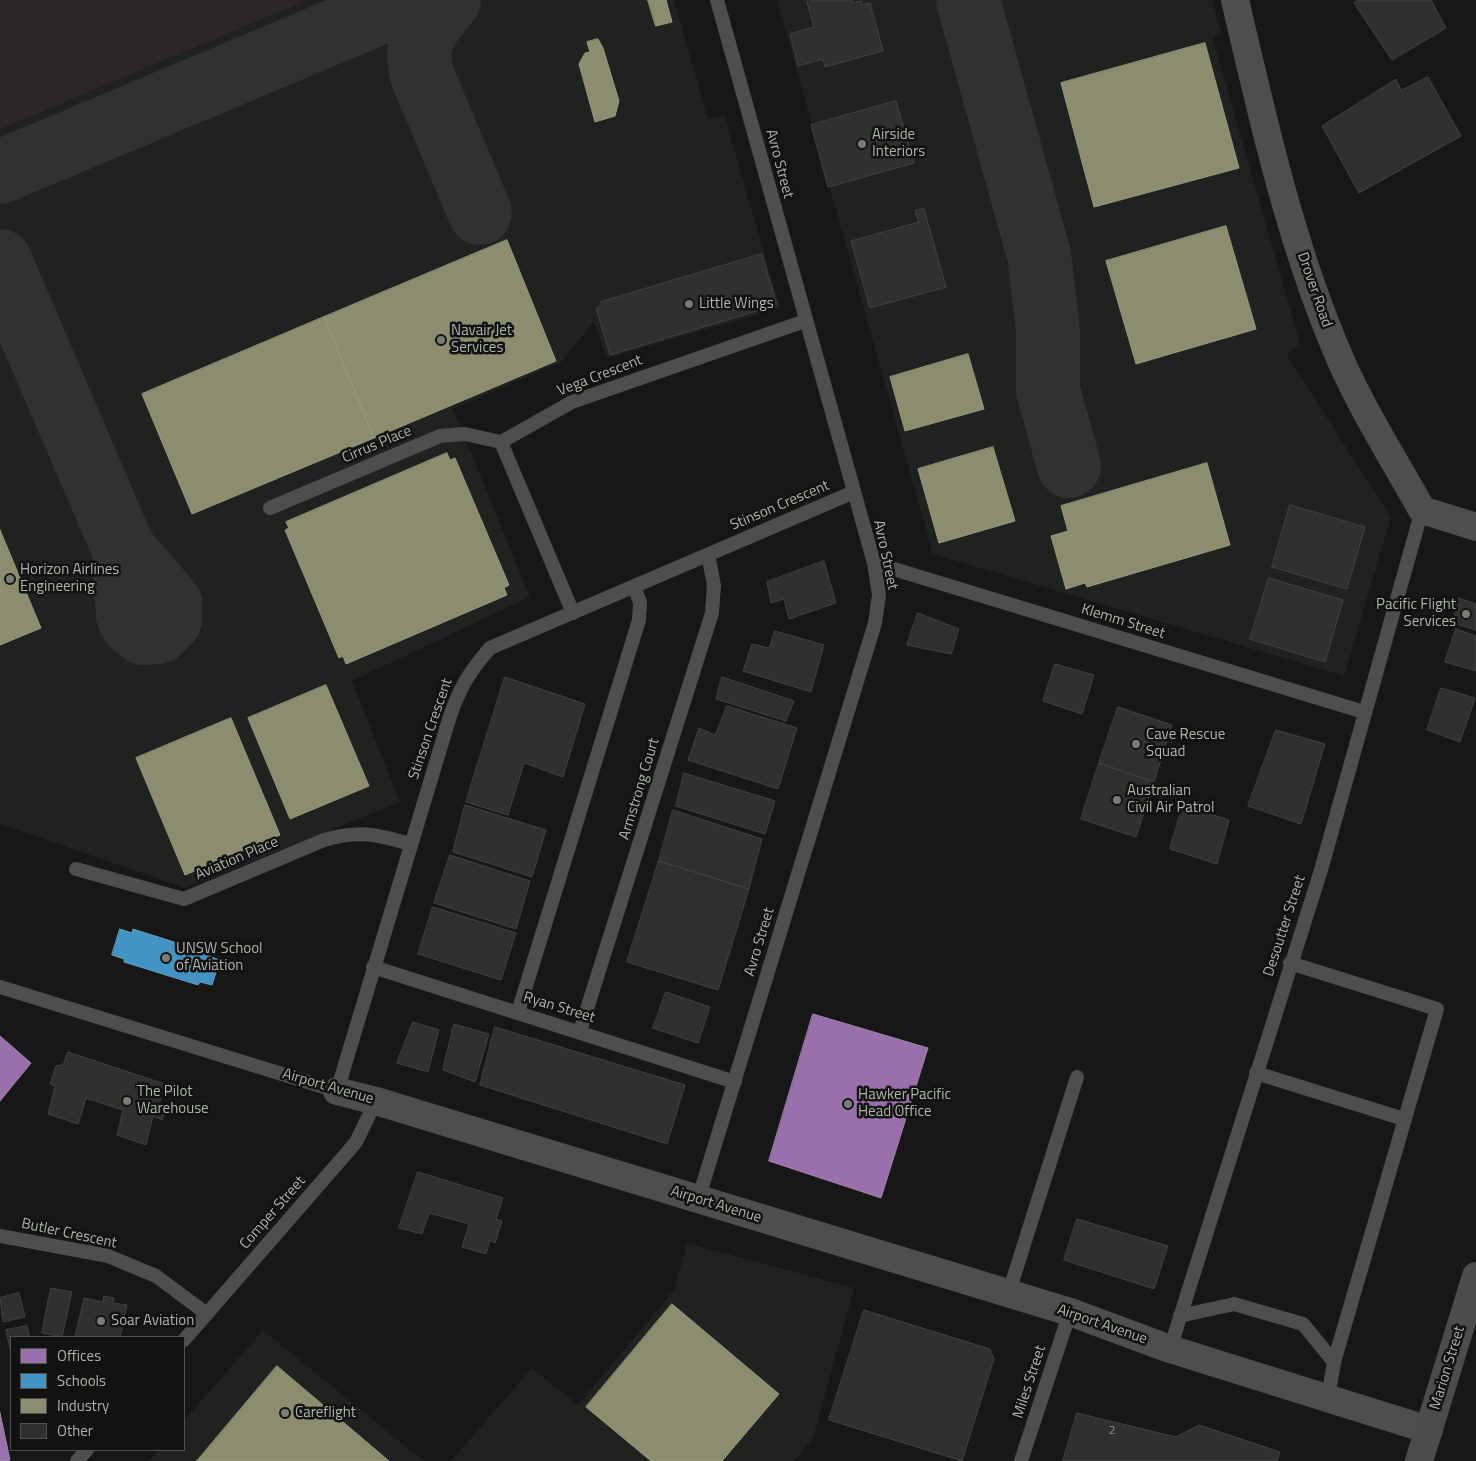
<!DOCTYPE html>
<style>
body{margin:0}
#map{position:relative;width:1476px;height:1461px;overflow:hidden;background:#161716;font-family:"Titillium Web",sans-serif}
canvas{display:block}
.legend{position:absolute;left:10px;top:1336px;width:175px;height:115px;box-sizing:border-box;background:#111211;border:1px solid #4f534e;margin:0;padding:6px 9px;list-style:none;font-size:15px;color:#acb5a9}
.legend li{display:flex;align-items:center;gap:10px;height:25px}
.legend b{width:25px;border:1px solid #4f534e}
</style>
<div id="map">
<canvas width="1476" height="1461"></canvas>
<ul class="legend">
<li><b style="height:14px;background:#9970ab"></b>Offices</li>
<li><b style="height:14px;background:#4393c3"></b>Schools</li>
<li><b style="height:14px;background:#8c8c6e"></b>Industry</li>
<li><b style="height:14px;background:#2f312f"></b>Other</li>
</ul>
</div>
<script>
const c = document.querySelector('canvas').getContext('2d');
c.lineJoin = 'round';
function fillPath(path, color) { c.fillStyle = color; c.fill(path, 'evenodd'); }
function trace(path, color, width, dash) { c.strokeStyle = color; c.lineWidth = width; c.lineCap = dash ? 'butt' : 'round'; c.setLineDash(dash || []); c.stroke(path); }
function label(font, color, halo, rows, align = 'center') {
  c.font = font + ' "Titillium Web",sans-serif'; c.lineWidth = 5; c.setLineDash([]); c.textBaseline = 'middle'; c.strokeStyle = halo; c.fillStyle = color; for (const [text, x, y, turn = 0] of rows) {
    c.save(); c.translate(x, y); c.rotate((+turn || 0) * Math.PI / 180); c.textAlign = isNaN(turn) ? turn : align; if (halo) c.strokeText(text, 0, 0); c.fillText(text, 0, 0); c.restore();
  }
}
fillPath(new Path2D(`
 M0 0H674L708 119 724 115 780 308 607 358 594 322 561 362 453 409 530 597 352 681 400 802 186 888 0 824Z
 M777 0H1212L1221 32 1213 39 1301 347 1292 349 1287 356 1391 517 1344 676 933 554Z
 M687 1243 854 1288 813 1438 794 1461H451L532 1368 578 1405 675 1289Z
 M263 1330 424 1461H149L159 1450H184V1421Z`), '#202220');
fillPath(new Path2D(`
 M0 0H307L0 129Z`), '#2c2726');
const offices = new Path2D(`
 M813 1014 928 1048 881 1198 769 1161Z
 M0 1036 31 1063 0 1101Z
 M0 1413 10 1460 6 1461H0Z`);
fillPath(offices, '#9970ab');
trace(offices, '#9f85aa', 1);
const schools = new Path2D(`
 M120 929 132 933 133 929 209 953 208 956 220 960 212 985 200 982 198 985 124 962V959L112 955Z`);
fillPath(schools, '#4393c3');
trace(schools, '#629dbb', 1);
const industry = new Path2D(`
 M648 0H666L672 22 656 26Z
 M598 39 603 48 619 101 615 116 595 122 579 64 585 53 590 52 587 42Z
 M1205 43 1239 168 1094 207 1061 83Z
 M1226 226 1256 329 1136 364 1106 261Z
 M507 240 556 361 374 438 324 317Z
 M324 317 374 438 192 514 142 394Z
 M968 354 984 409 905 431 890 377Z
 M993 447 1015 521 939 543 918 469Z
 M447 453 450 460 455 458 509 585 504 588 507 595 346 664 343 656 339 658 285 530 289 528 286 522Z
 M1207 463 1230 545 1087 587 1085 583 1066 589 1051 536 1068 531 1061 506Z
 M0 530 41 628 0 645Z
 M326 685 369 786 290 819 248 718Z
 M231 718 280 835 185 875 136 758Z
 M672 1304 779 1394 722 1461H651L586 1407Z
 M277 1366 389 1461H197Z`);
fillPath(industry, '#8c8c6e');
trace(industry, '#969880', 1);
trace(new Path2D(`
 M449 0C428 26 413 39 422 75L480 213
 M968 0 1039 255 1048 330V390L1069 466
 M0 172 409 0
 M0 261 124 550 170 603V620L158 632 144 633 133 625 128 616 124 550`), '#303130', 64);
const building = new Path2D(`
 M816 0H852L853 3 861 1 862 5 870 3 883 51 825 67 823 59 798 66 790 34 814 27 807 2Z
 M1360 0H1431L1446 28 1392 60 1354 3Z
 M1428 77 1461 136 1359 193 1322 126 1396 79 1401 90Z
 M896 101 914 163 828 187 811 125Z
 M924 209 946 287 870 308 851 241 919 222 915 211Z
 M762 254 777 305 610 355 596 308 602 306 601 302Z
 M1290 505 1365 527 1347 589 1272 567Z
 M824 561 836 603 789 619 784 599 771 603 767 582Z
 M1269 578 1343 600 1325 662 1250 639Z
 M1459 598 1476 604V630L1453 623Z
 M918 613 959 629 951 654 907 645Z
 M1456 629 1476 636V671L1445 662Z
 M775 631 824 645 811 692 743 671 752 644 769 648Z
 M1055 664 1094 675 1082 714 1043 701Z
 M505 677 585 704 563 777 524 763 508 815 466 802Z
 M722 677 794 701 786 721 716 699Z
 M1441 688 1475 698 1460 742 1427 730Z
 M727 706 797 728 778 789 688 760 699 728 715 735Z
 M1118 707 1172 725 1154 782 1099 763Z
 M1276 730 1325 744 1301 824 1248 806Z
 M1099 763 1154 782 1136 837 1081 819Z
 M684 773 775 801 765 834 676 806Z
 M465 805 546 830 532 877 453 852Z
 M1183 805 1229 820 1217 864 1170 849Z
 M673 810 762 839 749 889 659 861Z
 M450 855 530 881 516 929 434 903Z
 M659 861 749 889 718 990 627 962Z
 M433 907 516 933 501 980 418 954Z
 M666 992 710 1007 698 1043 653 1028Z
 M413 1022 439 1030 428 1072 397 1063Z
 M454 1024 489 1034 475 1082 443 1070Z
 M495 1027 685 1085 667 1144 480 1085Z
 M68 1052 168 1085 165 1094H162L159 1104 168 1107 162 1120 153 1116 146 1145 117 1135 123 1110 86 1098 78 1124 48 1114 55 1086 50 1084 56 1066 63 1065Z
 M418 1172 503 1198 496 1219 502 1221 495 1243 490 1240 486 1254 462 1247 469 1224 429 1213 422 1234 399 1228Z
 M1077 1219 1168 1246 1154 1289 1064 1260Z
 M51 1288 72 1292 62 1337 42 1333Z
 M19 1293 25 1317 3 1322 0 1298Z
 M104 1296 114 1298 113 1303 127 1305 120 1337H75L84 1298 103 1302Z
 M864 1310 990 1349 994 1359 962 1461 829 1420Z
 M27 1326 30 1337H11V1354L6 1330Z
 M1077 1413 1176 1437 1199 1425 1280 1452 1277 1461H1063Z`);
fillPath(building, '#2f312f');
trace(building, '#40433f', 1);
trace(new Path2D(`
 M270 508 440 436 465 434 501 442
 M874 563 1364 712
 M573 613 501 442 572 402 805 321
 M76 869 184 899 324 840C359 830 376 834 410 844
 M1290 963 1437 1009 1334 1362 1328 1398
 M373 967 735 1082
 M0 987 337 1091 450 716C460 687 470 671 490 648L854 492
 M518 1012 639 620 640 602 634 587
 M580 1031 712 613 714 585 708 555
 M1256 1073 1404 1119
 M698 1200 875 623 879 595 874 563 717 0
 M0 1236 108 1256 156 1276 207 1314
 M1008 1295 1077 1077
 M1180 1316 1234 1304 1303 1324 1334 1362
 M184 1340 345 1155 356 1142 376 1101
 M1170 1349 1321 870 1422 510
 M77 1461 87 1450
 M1021 1461 1070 1312`), '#4d4f4c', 14);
trace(new Path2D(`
 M1235 0C1262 115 1288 233 1333 342 1356 400 1392 456 1422 510L1476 527
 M337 1091 376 1101 1070 1312 1170 1349 1429 1430`), '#4d4f4c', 28);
trace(new Path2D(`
 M1419 1461 1476 1276`), '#4b4d4b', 28);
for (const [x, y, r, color] of [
 [862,144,5,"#787e76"],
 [689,304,5,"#787e76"],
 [441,340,5,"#787e76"],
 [10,579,5,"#787e76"],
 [1466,614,5,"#787e76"],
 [1136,744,5,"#787e76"],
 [1117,800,5,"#787e76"],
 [166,958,5,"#787e76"],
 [127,1101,5,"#787e76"],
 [848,1104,5,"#787e76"],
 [101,1321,5,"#787e76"],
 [285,1413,5,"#787e76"]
]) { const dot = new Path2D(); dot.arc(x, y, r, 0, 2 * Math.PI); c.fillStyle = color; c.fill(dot); trace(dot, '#111211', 2); }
label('12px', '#8d948a', null, [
 ["2",1112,1431]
]);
label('15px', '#acb5a9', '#111211', [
 ["Airside",872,135],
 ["Interiors",872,152],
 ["Little Wings",699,304],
 ["Navair Jet",451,331],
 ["Services",451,348],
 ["Horizon Airlines",20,570],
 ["Engineering",20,587],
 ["Pacific Flight",1456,605,"right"],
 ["Services",1456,622,"right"],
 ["Cave Rescue",1146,735],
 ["Squad",1146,752],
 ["Australian",1127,791],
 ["Civil Air Patrol",1127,808],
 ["UNSW School",176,949],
 ["of Aviation",176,966],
 ["The Pilot",137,1092],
 ["Warehouse",137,1109],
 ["Hawker Pacific",858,1095],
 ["Head Office",858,1112],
 ["Soar Aviation",111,1321],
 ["Careflight",295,1413]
], 'left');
label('15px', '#acb5a9', '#111211', [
 ["Avro Street",779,164,75],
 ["Drover Road",1314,290,71],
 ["Vega Crescent",600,376,-21],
 ["Cirrus Place",377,445,-23],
 ["Stinson Crescent",780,506,-23],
 ["Avro Street",885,555,78],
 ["Klemm Street",1123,622,17],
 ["Stinson Crescent",431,729,-71],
 ["Armstrong Court",640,789,-73],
 ["Aviation Place",237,859,-23],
 ["Desoutter Street",1285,926,-72],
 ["Avro Street",760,942,-73],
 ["Ryan Street",559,1008,17],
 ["Airport Avenue",328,1087,16],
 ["Airport Avenue",716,1205,17],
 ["Comper Street",273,1213,-49],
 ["Butler Crescent",69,1234,12],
 ["Airport Avenue",1102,1325,19],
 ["Marion Street",1448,1368,-73],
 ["Miles Street",1030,1382,-72]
]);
</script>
